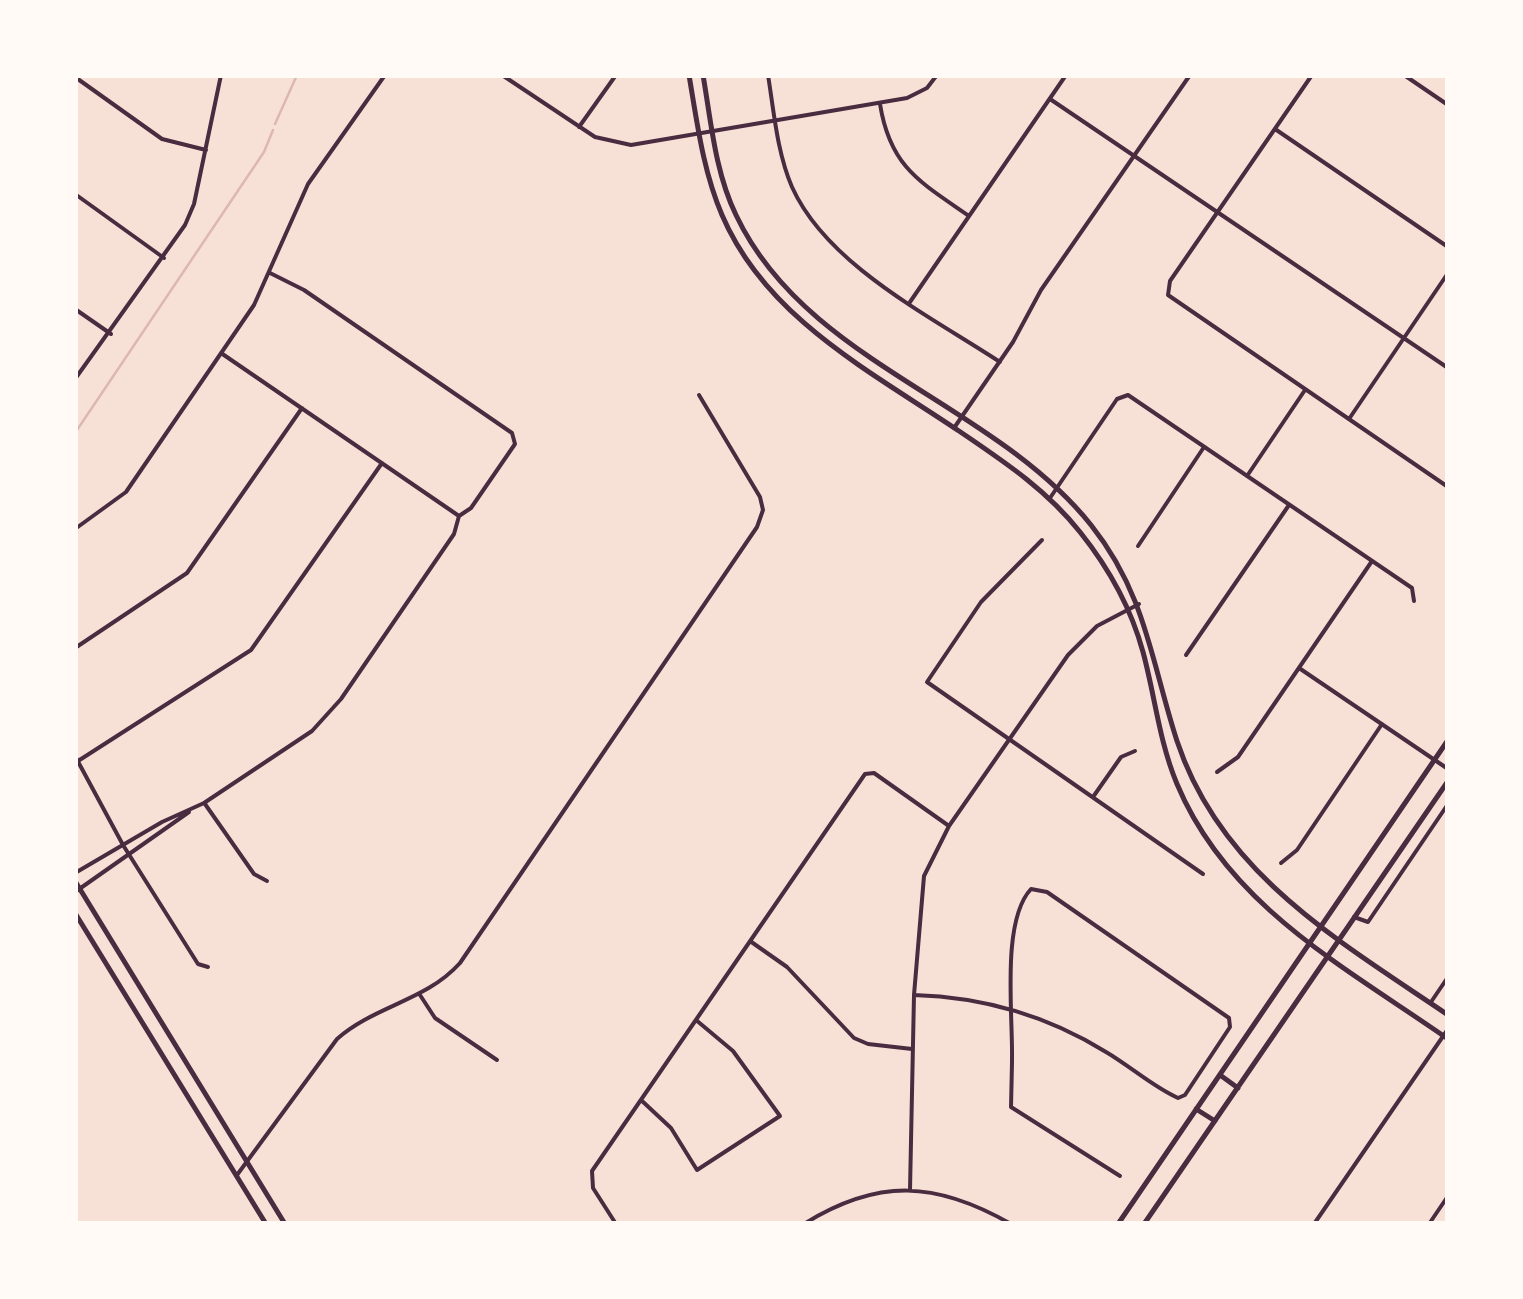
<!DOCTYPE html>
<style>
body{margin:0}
#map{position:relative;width:1523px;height:1299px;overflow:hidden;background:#f7e1d7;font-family:"Open Sans",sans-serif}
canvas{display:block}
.frame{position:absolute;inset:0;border:78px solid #fffaf5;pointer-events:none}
</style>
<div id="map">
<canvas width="1523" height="1299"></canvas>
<div class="frame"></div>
</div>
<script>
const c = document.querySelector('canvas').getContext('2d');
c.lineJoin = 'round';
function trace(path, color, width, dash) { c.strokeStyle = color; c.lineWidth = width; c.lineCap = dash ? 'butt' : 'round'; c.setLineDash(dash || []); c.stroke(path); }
trace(new Path2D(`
 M275 124 297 75
 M75 433 264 152 273 130`), '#dcb8b0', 2.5);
trace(new Path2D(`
 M502 75 595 137 631 145 907 98 927 88 937 75
 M768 75C774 112 777 152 792 187 827 265 930 316 1000 362
 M1312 75 1170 281 1168 295 1448 487
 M1404 75 1448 105
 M75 77 162 139 206 150
 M1050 99 1448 368
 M880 104C890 167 920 182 969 216
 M579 127 616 75
 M1275 129 1448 247
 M75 194 164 258
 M910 302 1066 75
 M75 309 111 334
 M221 353 459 516
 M75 379 185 225 194 204 221 75
 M1349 419 1448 273
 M954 428 1013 342 1041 290 1190 75
 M1247 476 1305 390
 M1050 498 1117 399 1128 395 1412 588 1414 601
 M75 529 126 492 254 305 308 184 385 75
 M1042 540 981 602 927 682 1203 874
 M1138 546 1204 447
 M75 648 187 573 302 408
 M1186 655 1289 505
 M1299 668 1448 769
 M75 756 123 845 198 964 208 967
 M78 761 251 650 382 463
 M1217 772 1238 757 1372 561
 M1093 797 1121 757 1135 751
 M205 804 254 874 267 881
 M1281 863 1297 850 1382 724
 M75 873 162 822 204 803 312 731 341 699 454 534 459 516 471 508 515 444 512 433 304 290 270 273
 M75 892 189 812
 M1354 917 1368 922 1448 804
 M750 941 787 967 854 1038 868 1044 912 1049
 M420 995 435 1018 497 1060
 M914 995C982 997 1048 1016 1106 1052 1130 1066 1153 1087 1178 1098L1185 1095 1230 1027 1229 1018 1047 892 1031 889C1001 921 1013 1015 1012 1059V1063L1011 1107 1120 1176
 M1431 1002 1448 977
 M641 1100 671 1128 697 1170 780 1116 733 1051 696 1020
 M237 1175 337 1039C374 1006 426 1001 460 963L757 527 763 510 760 497 699 395
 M910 1190 914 995 924 876 949 826 1068 655 1097 626 1139 604
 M616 1224 593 1188 592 1171 865 774 874 773 949 826
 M804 1224C878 1178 936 1181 1011 1224
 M1314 1224 1448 1029
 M1429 1224 1448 1196`), '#4a2c40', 4);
trace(new Path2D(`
 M689 75C697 122 703 171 722 215 766 318 870 371 959 431 1003 461 1046 489 1080 532 1108 567 1131 608 1143 652 1155 696 1159 741 1177 784 1228 906 1345 967 1448 1039
 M703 75C711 121 715 172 736 215 806 363 992 401 1091 525 1146 594 1151 661 1177 741 1221 874 1339 941 1448 1015
 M75 881 285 1224
 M75 913 266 1224
 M1220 1075 1238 1088
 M1196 1109 1215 1121
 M1118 1224 1448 740
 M1144 1224 1448 781`), '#4a2c40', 5);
</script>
